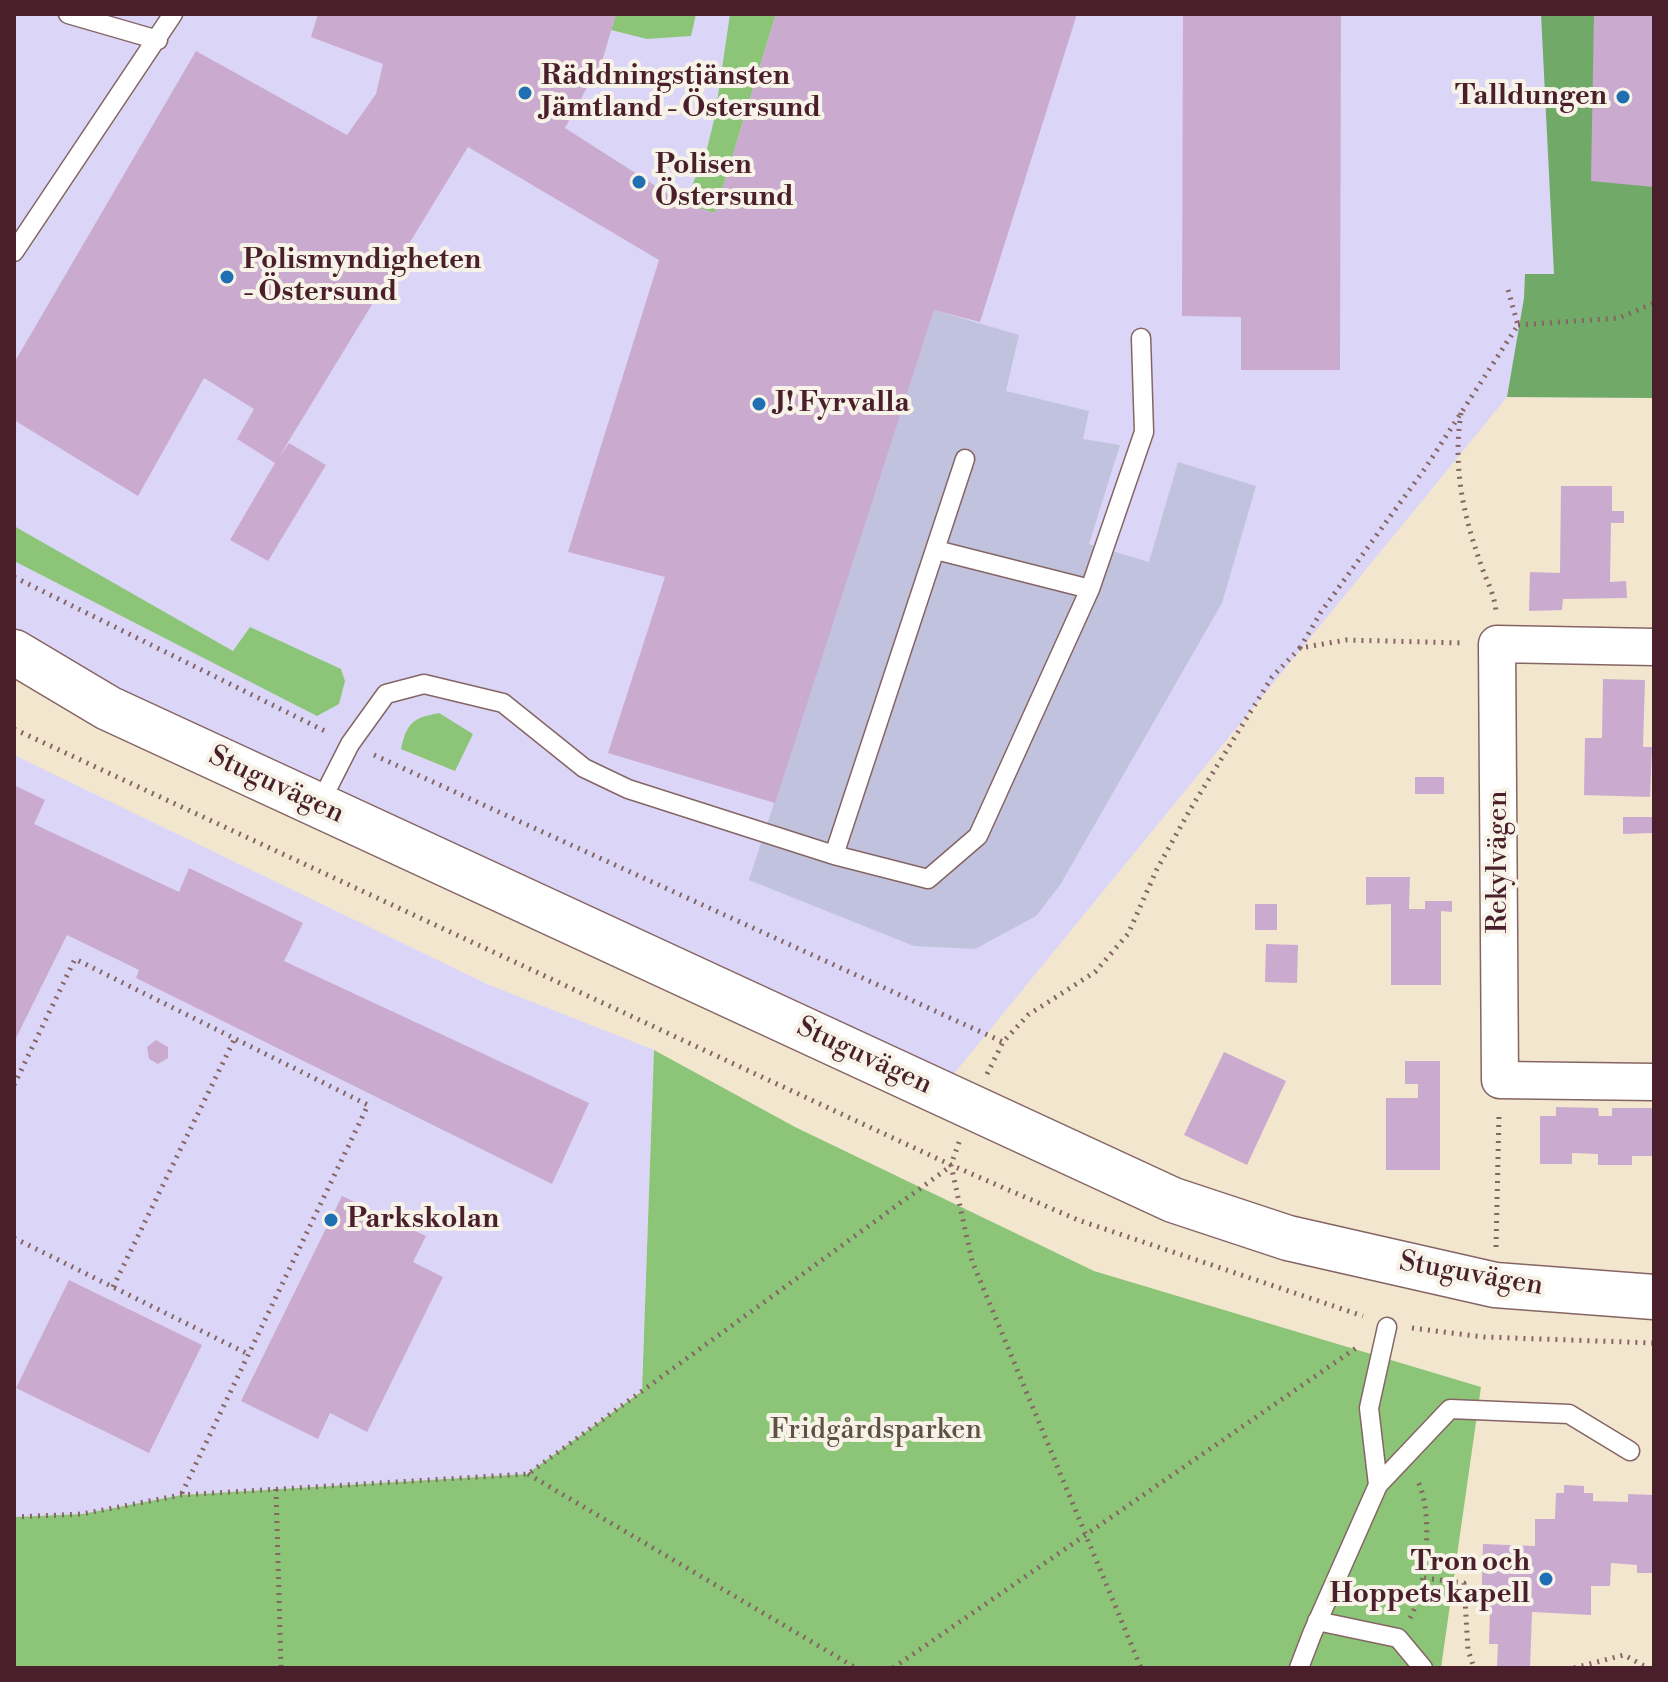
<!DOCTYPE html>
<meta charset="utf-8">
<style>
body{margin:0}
#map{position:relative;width:1668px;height:1682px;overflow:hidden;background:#f3e6ce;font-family:"Libre Bodoni",serif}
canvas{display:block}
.frame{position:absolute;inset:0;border:16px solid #4a1f2b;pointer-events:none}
</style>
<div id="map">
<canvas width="1668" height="1682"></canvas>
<div class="frame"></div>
</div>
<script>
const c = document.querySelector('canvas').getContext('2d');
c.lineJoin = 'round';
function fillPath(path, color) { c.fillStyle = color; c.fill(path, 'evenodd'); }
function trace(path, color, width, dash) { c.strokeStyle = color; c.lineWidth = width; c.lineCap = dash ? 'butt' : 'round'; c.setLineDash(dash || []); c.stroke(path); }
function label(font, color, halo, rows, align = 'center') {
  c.font = font + ' "Libre Bodoni",serif'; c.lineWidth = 8; c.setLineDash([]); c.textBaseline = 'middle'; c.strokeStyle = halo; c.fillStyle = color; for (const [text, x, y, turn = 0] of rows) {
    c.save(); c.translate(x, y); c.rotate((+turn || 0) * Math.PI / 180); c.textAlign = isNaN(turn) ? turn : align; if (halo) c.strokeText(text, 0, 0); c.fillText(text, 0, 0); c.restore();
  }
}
fillPath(new Path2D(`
 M14 14H1654V398L1507 397 939 1092 14 652Z
 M14 755 487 984 654 1050 642 1390 528 1474 181 1495 82 1514 14 1517Z`), '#dbd6f7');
fillPath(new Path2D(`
 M934 310 1019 335 1006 391 1089 411 1083 439 1120 445 1089 544 1149 562 1178 462 1256 486 1222 603 1060 885 1036 916 975 949 914 946 749 880Z`), '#c1c2dd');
fillPath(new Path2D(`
 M616 14H696L691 36 647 39 611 30Z
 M730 14H776L715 213 684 204 706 153 715 116Z
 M14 526 233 651 250 627 341 669 345 681 339 704 317 716 14 561Z
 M439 713 473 734 455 771 401 749C407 723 412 718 439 713Z
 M654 1050 795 1127 1094 1271 1481 1387 1441 1668H14V1517L82 1514 181 1495 527 1474 642 1391Z`), '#8cc578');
fillPath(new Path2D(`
 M1541 14H1654V398L1507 397 1524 298 1525 274H1554Z`), '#71aa68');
fillPath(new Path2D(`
 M318 14H616L603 58 565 128 684 204 715 213 776 14H1077L980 322 934 310 775 803 608 753 665 577 568 552 659 260 468 147 279 457 289 443 326 465 268 561 230 540 275 463 237 439 254 409 204 378 138 496 14 420V363L196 51 347 135 376 94 383 64 311 37Z
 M1183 14H1341L1340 370H1241V317L1182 316Z
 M1594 14H1654V187L1591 181Z
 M1561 486H1612V511H1624V523H1611L1610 582 1626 581 1627 598 1563 599 1562 610 1529 611 1530 572 1560 573Z
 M1603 679 1645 680 1643 747H1652L1650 797 1584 795 1585 738H1602Z
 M1415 777H1444V794H1415Z
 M14 785 45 800 34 824 179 892 189 868 303 923 284 961 589 1103 552 1184 136 978 139 970 67 935 14 1042Z
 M1623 817H1653V833L1623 834Z
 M1366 877H1410L1409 909H1425V901H1452V912L1441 911V985H1391V904L1366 905Z
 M1255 904H1277V930H1255Z
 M1266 944 1298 945 1297 983 1265 982Z
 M156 1040 168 1047V1058L158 1064 149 1059 147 1047Z
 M1224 1052 1286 1081 1247 1165 1184 1135Z
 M1405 1061H1440V1170H1386V1098H1418V1084H1405Z
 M1556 1107 1598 1108 1599 1116H1612V1108H1654V1156H1632V1165H1598V1154L1572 1153V1164H1540V1116H1556Z
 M342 1196 426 1236 413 1262 443 1277 367 1432 330 1413 318 1439 241 1401Z
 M69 1280 202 1345 149 1453 16 1388Z
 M1564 1485 1584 1486V1493H1593V1501L1628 1502V1494L1654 1495V1573H1637V1565L1611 1563 1610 1586H1591V1615L1532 1612 1530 1668H1497L1498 1644H1489L1490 1612H1481L1483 1544 1535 1546V1519H1555L1556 1493H1564Z`), '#cbaacf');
const lane = new Path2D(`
 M68 14 158 40
 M14 252 173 14
 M936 550 1090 589
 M319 805 350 744 386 694 424 684 503 703 584 768 628 789 834 855 965 459
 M834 855 928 879 978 836 1090 589 1144 432 1141 338
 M1378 1485 1369 1408 1387 1327
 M1317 1621 1398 1638 1423 1668
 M1299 1668 1312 1634 1378 1485 1450 1409 1569 1414 1630 1451`);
const street = new Path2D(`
 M1654 647 1497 644 1500 1080 1654 1082`);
const secondary = new Path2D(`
 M14 652 108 708 1173 1200 1288 1238 1495 1285 1654 1297`);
trace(lane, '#856564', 21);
trace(street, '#856564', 39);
trace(secondary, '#856564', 47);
trace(new Path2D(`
 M1508 290 1518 325
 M1518 325 1619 318 1654 303
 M1461 413C1453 464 1462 510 1479 559 1484 576 1495 594 1496 612
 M14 577 329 733
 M1300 648 1321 612 1426 467 1518 325
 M14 729 951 1165 1078 1220 1363 1316
 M374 755 1003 1042
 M987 1074 1003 1042 1028 1015 1095 972 1128 934 1157 869 1191 808 1272 677 1300 648 1346 640 1464 643
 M14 1085 75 959 368 1105 181 1495
 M959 1142 951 1165 972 1261 1141 1668
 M14 1238 248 1354
 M1496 1247 1499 1113
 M113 1287 235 1038
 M1412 1328 1484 1337 1654 1343
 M528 1474 856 1668
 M276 1489 281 1668
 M14 1517 82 1514 181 1495 528 1474 951 1166
 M1424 1578 1464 1583 1468 1650 1474 1668
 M1410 1618C1427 1588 1434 1509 1417 1480
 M893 1668 1356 1348
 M1574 1668 1624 1655 1648 1668`), '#856564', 5, [2, 6]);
trace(lane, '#fff', 18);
trace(street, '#fff', 36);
trace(secondary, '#fff', 44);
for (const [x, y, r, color] of [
 [525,93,8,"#1f6fb2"],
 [1623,97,8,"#1f6fb2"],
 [639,182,8,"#1f6fb2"],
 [227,277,8,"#1f6fb2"],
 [759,404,8,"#1f6fb2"],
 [331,1220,8,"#1f6fb2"],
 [1546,1579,8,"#1f6fb2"]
]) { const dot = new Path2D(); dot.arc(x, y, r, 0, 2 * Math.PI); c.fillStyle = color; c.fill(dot); trace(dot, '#f7f3e8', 3); }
label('bold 28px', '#4a1f2b', '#f7f3e8', [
 ["Räddningstjänsten",541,77],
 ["Jämtland - Östersund",541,109],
 ["Talldungen",1607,97,"right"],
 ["Polisen",655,166],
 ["Östersund",655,198],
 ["Polismyndigheten",243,261],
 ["- Östersund",243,293],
 ["J! Fyrvalla",775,404],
 ["Parkskolan",347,1220],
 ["Tron och",1530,1563,"right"],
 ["Hoppets kapell",1530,1595,"right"]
], 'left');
label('28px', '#4a1f2b', '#f7f3e8', [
 ["Stuguvägen",276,786,25],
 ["Rekylvägen",1499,862,-90],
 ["Stuguvägen",864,1057,25],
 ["Stuguvägen",1471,1275,10]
]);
label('28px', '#5e5142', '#f7f3e8', [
 ["Fridgårdsparken",876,1431]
]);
</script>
